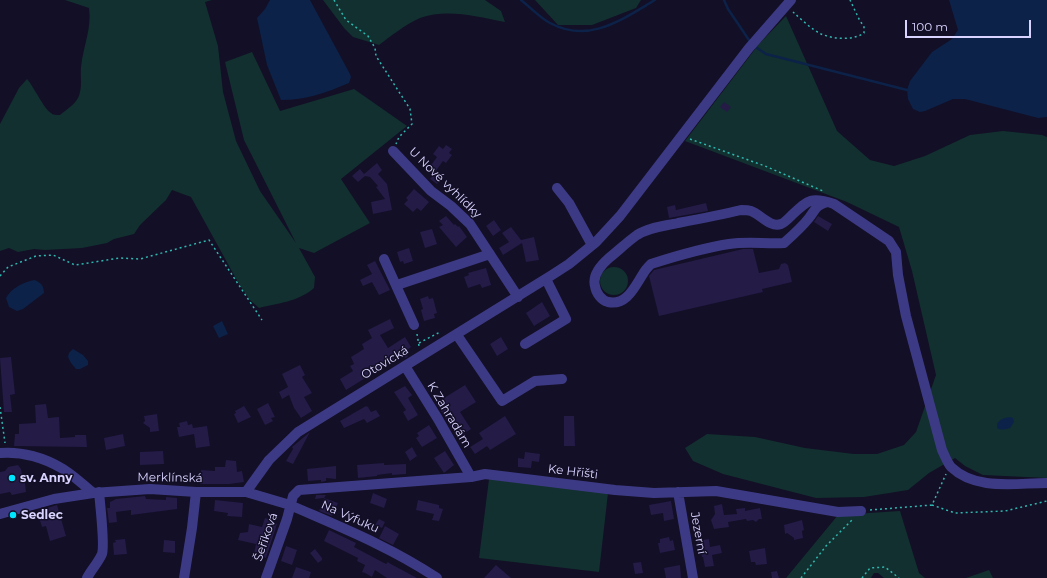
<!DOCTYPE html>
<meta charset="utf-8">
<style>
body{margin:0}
#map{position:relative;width:1047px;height:578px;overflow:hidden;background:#130f26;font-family:Montserrat,sans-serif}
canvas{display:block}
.scale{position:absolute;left:905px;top:20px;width:126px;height:18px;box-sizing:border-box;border:2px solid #d9d4ff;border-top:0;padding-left:5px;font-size:12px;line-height:14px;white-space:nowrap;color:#d9d4ff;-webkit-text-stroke:3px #130f26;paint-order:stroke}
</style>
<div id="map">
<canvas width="1047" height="578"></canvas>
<div class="scale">100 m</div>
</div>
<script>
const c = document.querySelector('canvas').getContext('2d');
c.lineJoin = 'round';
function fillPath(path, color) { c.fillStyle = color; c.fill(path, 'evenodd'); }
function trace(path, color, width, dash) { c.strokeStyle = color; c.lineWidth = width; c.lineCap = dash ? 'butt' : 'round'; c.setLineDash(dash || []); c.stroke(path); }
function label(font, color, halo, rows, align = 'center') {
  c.font = font + ' Montserrat,sans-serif'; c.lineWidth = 3; c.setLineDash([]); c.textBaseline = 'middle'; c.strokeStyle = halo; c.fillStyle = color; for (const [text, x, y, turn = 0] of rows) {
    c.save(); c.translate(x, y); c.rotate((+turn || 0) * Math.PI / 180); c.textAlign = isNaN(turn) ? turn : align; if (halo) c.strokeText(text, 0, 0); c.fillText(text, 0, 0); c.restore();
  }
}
fillPath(new Path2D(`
 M65 0H212L205 2 218 46 223 92 236 141 260 191 296 243 244 140 225 62 252 52 280 111 354 89 407 126 341 179 370 223 314 253 299 248 315 277 314 288C298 302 278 303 259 308L250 300 239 284 191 197 172 190 166 200 140 225 134 234 114 239 107 243 82 248 45 250 34 249 18 252 9 248 0 251V124L19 88 27 79C34 87 44 109 51 113 53 115 56 115 60 115 66 110 74 105 78 98 83 88 80 77 81 67 83 47 92 28 89 8Z
 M323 0H485L501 11 505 22C478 17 447 8 420 18 406 24 391 36 379 45L353 37 344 28Z
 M535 0H641L636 8 592 25H558Z
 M786 16 837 131 870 160 894 166 925 156 970 135 1003 131 1042 135 1047 137V478L983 475 965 466 955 458 929 473 908 490 864 497 816 498 723 474 693 461 685 448 707 434 755 437 805 448 854 454H877L904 445 916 432 936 375 912 271 899 227 847 202 685 141 759 44Z
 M600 281a14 14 0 1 1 28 0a14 14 0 1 1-28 0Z
 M489 479 608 493 599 572 479 558Z
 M900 511 919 573 925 578H884L878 573H874L871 578H786L838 515Z
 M989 570 993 578H966Z`), '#12302f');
fillPath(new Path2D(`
 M270 0H310L350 74 351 77 349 83C325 93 307 100 281 100L267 65 257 18 265 9Z
 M949 0H1047V117L1038 118 965 99H953L925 111 920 112 913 109 908 99 907 90 910 81 932 52 952 39 958 30Z
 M34 280C41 282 44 286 44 293L23 309 17 311 9 307 6 298C11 288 24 282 34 280Z
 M222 321 228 334 219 338 213 326Z
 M73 349 83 355 88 361V365L80 369H76L71 363 68 357 69 353Z
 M1010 417 1013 418 1014 422 1010 428C1006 429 1001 431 997 428V424C1000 419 1004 418 1010 417Z`), '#0c2248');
trace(new Path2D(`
 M521 0C530 7 540 18 550 23 589 44 621 20 655 0
 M724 0 728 9 751 43
 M754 46 766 54 907 90`), '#0c2248', 2.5);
fillPath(new Path2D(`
 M724 102 731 107 727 112 720 107Z
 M446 145 452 149 449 153 452 155 446 163 443 161 435 172 442 176 437 184 430 179 435 173 429 168 437 157 433 154 439 146 443 149Z
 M377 163 382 170 378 174 387 184 392 210 373 214 371 202 385 199 376 187 378 186 370 177 365 176 358 182 352 176 360 169 364 174Z
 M414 189 429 202 421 211 417 208 413 212 404 204 408 200 406 198Z
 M706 203 708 211 669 218 667 207 675 205 676 210Z
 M446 216 454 225 455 224 458 227 459 226 467 237 456 247 439 227 443 225 439 221Z
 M818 216 832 224 828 231 814 222Z
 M494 220 501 230 493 236 486 226Z
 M511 227 521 240 534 237 539 260 526 262 522 243 503 255 499 248 509 242 502 233Z
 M432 229 437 244 425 248 420 232Z
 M409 248 413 261 404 264 403 261 400 262 397 252Z
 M743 249H753L759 273 779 269 781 264 785 263 788 265 792 282 762 289 763 292 659 316 649 276 654 270Z
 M375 261 390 290 379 295 372 282 363 286 360 280 372 274 367 265Z
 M486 268 491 285 482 288 480 284 468 288 464 277 469 275 468 273Z
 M428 296 429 299 433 298 437 313 434 314 435 318 424 321 421 310 423 309 420 299Z
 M542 302 550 316 534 326 526 313Z
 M390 319 394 328 380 335 388 348 405 337 411 347 405 352 408 356 406 358 401 356 346 390 340 379 353 371 350 366 354 364 351 357 364 349 362 344 372 338 368 330Z
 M501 337 508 349 497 356 490 344Z
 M11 357 15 394 10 395 12 412H4L0 358Z
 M300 365 305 375 302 377 312 393 304 397 312 411 301 418 294 408 289 395 282 399 279 392 288 387 282 374Z
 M465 385 476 402 460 412 471 429 458 438 436 403Z
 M405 386 412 395 408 398 418 415 408 421 403 412 406 410 394 392Z
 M268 403 275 417 271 418 273 421 265 425 257 409Z
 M46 404 48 418 59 417 60 438 75 437V435H86L87 447 14 446 15 434H19V424L36 423 35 405Z
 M244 406 251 417 238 423 234 414 236 413 235 411Z
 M366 406 368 407 371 412 376 410 380 416 367 423 364 419 344 428 340 421Z
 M157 414 159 431 150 432V428L143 423 145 421 144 416Z
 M505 416 516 434 490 450 487 446 475 454 470 447 483 439 479 433Z
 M564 416H574L575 446H564Z
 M187 421 188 425 192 424 193 428 207 426 210 446 196 448 194 434 179 437 177 427H180L179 423Z
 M429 425 437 438 422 447 416 438 419 436 417 433Z
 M310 432 293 464 286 461 293 449 292 447Z
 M123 434 125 446 106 450 104 438Z
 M412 447 417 456 410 461 405 452Z
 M163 451 164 464 140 465V452Z
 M445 451 454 465 444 473 434 458Z
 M525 452 540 454 539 462 532 461 531 468 518 467V458L524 459Z
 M226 460 236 461 237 472 242 471 244 482 229 484H200L201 470 215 471V467H225Z
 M384 463V465L406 464V474L392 475V473L377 475V476L358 478 357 465Z
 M18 465 21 469 22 474H24L26 492 12 495 10 492 0 494V472L5 471 8 467Z
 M336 466V479L326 478V481L321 482V480L308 481 307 469Z
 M373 493 387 499 384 508 370 503Z
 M316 495H326L324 498 338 503 332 516 319 511 324 498 315 499Z
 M145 496 146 499 166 500V497L177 498V509L131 515V510L116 512 117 522 109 523 107 508H110V502L116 499Z
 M215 500 243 503 242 517 227 516 228 513 214 511Z
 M418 500 439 505V508L443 509 439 521 432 520 434 514 416 510Z
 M671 501 674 519 664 521 663 513 651 515 649 505Z
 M722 504 724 515 737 514 736 509 745 508V511L760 508 762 519H759L756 522 753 520 747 521 746 519 728 522 729 527 714 529 711 520 715 514 714 506Z
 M57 505 66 536 50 541 46 526 42 527 37 511Z
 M265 518 275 521 274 523 277 524 266 558 254 554 256 544 238 540 240 533 248 532 249 524 262 527Z
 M379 519 385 522 382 528 375 525Z
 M802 520 804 530 802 531 803 538 794 540V538L787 533 785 534 784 525Z
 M385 526 399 534 393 545 379 538Z
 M329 530 356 543 354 547 386 564 388 562 389 563 417 578H387L375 570 372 577 365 573 362 572 365 565 357 561 358 558 324 541Z
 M669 537 670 541 673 540 675 550 660 553 658 543H660V539Z
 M125 539 127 554 114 555 113 543 116 542 115 540Z
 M709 539 710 547 720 545 722 553 712 555 714 566 705 567 703 557H702L700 549H699L697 541Z
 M164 540 175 541V553L163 552Z
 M286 546 297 550 292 565 281 561Z
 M765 548 767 564 756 565 755 562H751L749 551Z
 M315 549 322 558V560L318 563 310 553Z
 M641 562 643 573 635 574 633 563Z
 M496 565 511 578H484Z
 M680 565 681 578H666L664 568Z
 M296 567 311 572 309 578H292Z
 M777 571 779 578H772L771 572Z`), '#241b47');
trace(new Path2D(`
 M334 0 346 20 368 36 375 48 376 56 410 109 412 124 399 137 396 144
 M793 12C801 19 811 29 821 34 834 39 852 41 864 33V27L859 19 850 0
 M690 139 765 166 823 191
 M0 276 8 267 36 256 53 255 75 265 120 258 140 259 209 240 262 320
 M417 334 419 346
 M419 343 440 332
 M0 407 5 443
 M932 505 955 513 1005 511 1047 501
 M870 510 932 505 946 474
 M801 578 826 546 852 520
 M862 578 870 568 885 567 899 578`), '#2fb8b0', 1.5, [2, 3]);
trace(new Path2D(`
 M393 151 431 191 451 206 470 224 518 297
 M557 188 569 203 592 245
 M827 202C815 206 816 209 809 218 802 227 793 235 784 243 766 244 747 241 729 244 703 248 676 256 651 264 648 267 645 270 643 274 635 286 627 306 608 302 601 300 596 293 595 286 592 275 601 265 609 258 618 251 627 242 637 235 649 227 665 226 678 223 699 219 720 215 741 210 744 210 748 210 751 211 760 214 770 228 781 224 784 223 788 219 791 216 808 200 811 196 834 204L889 241 896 252 898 275 906 316 942 450C945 456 947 462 951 467 976 491 1015 483 1047 483
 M384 259 414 325
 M397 285 490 254
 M457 335 502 401 535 381 562 379
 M525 344 566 319 546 279
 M405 366 438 419 471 477
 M0 453C22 451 45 458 63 469 74 476 84 485 93 493L150 489 196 492H246L290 505C340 527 391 547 437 578
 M246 492 269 460 298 432 552 275 569 264 596 242 620 216 749 48 791 0
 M678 492 693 578
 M0 514 54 499 93 493
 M87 578C91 570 98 563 102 554 105 545 100 504 99 492
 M184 578 192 528 196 492
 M266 578 287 519 293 496 299 490 471 477 485 474 615 490 654 493 716 491 838 512 861 511`), '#3d3a85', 10);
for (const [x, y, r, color] of [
 [12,478,4,"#00e5ff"],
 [13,515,4,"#00e5ff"]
]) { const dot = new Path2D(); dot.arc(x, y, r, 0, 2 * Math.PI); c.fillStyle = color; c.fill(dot); trace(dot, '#130f26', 1.5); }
label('12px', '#d9d4ff', '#130f26', [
 ["U Nové vyhlídky",445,183,44],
 ["Otovická",385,363,-31],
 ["K Zahradám",449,415,59],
 ["Ke Hřišti",573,472,7],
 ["Merklínská",170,478,1],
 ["Na Výfuku",350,517,24],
 ["Jezerní",698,533,80],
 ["Šeříková",266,537,-71]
]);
label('bold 12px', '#d9d4ff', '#130f26', [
 ["sv. Anny",20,478],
 ["Sedlec",21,515]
], 'left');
</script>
